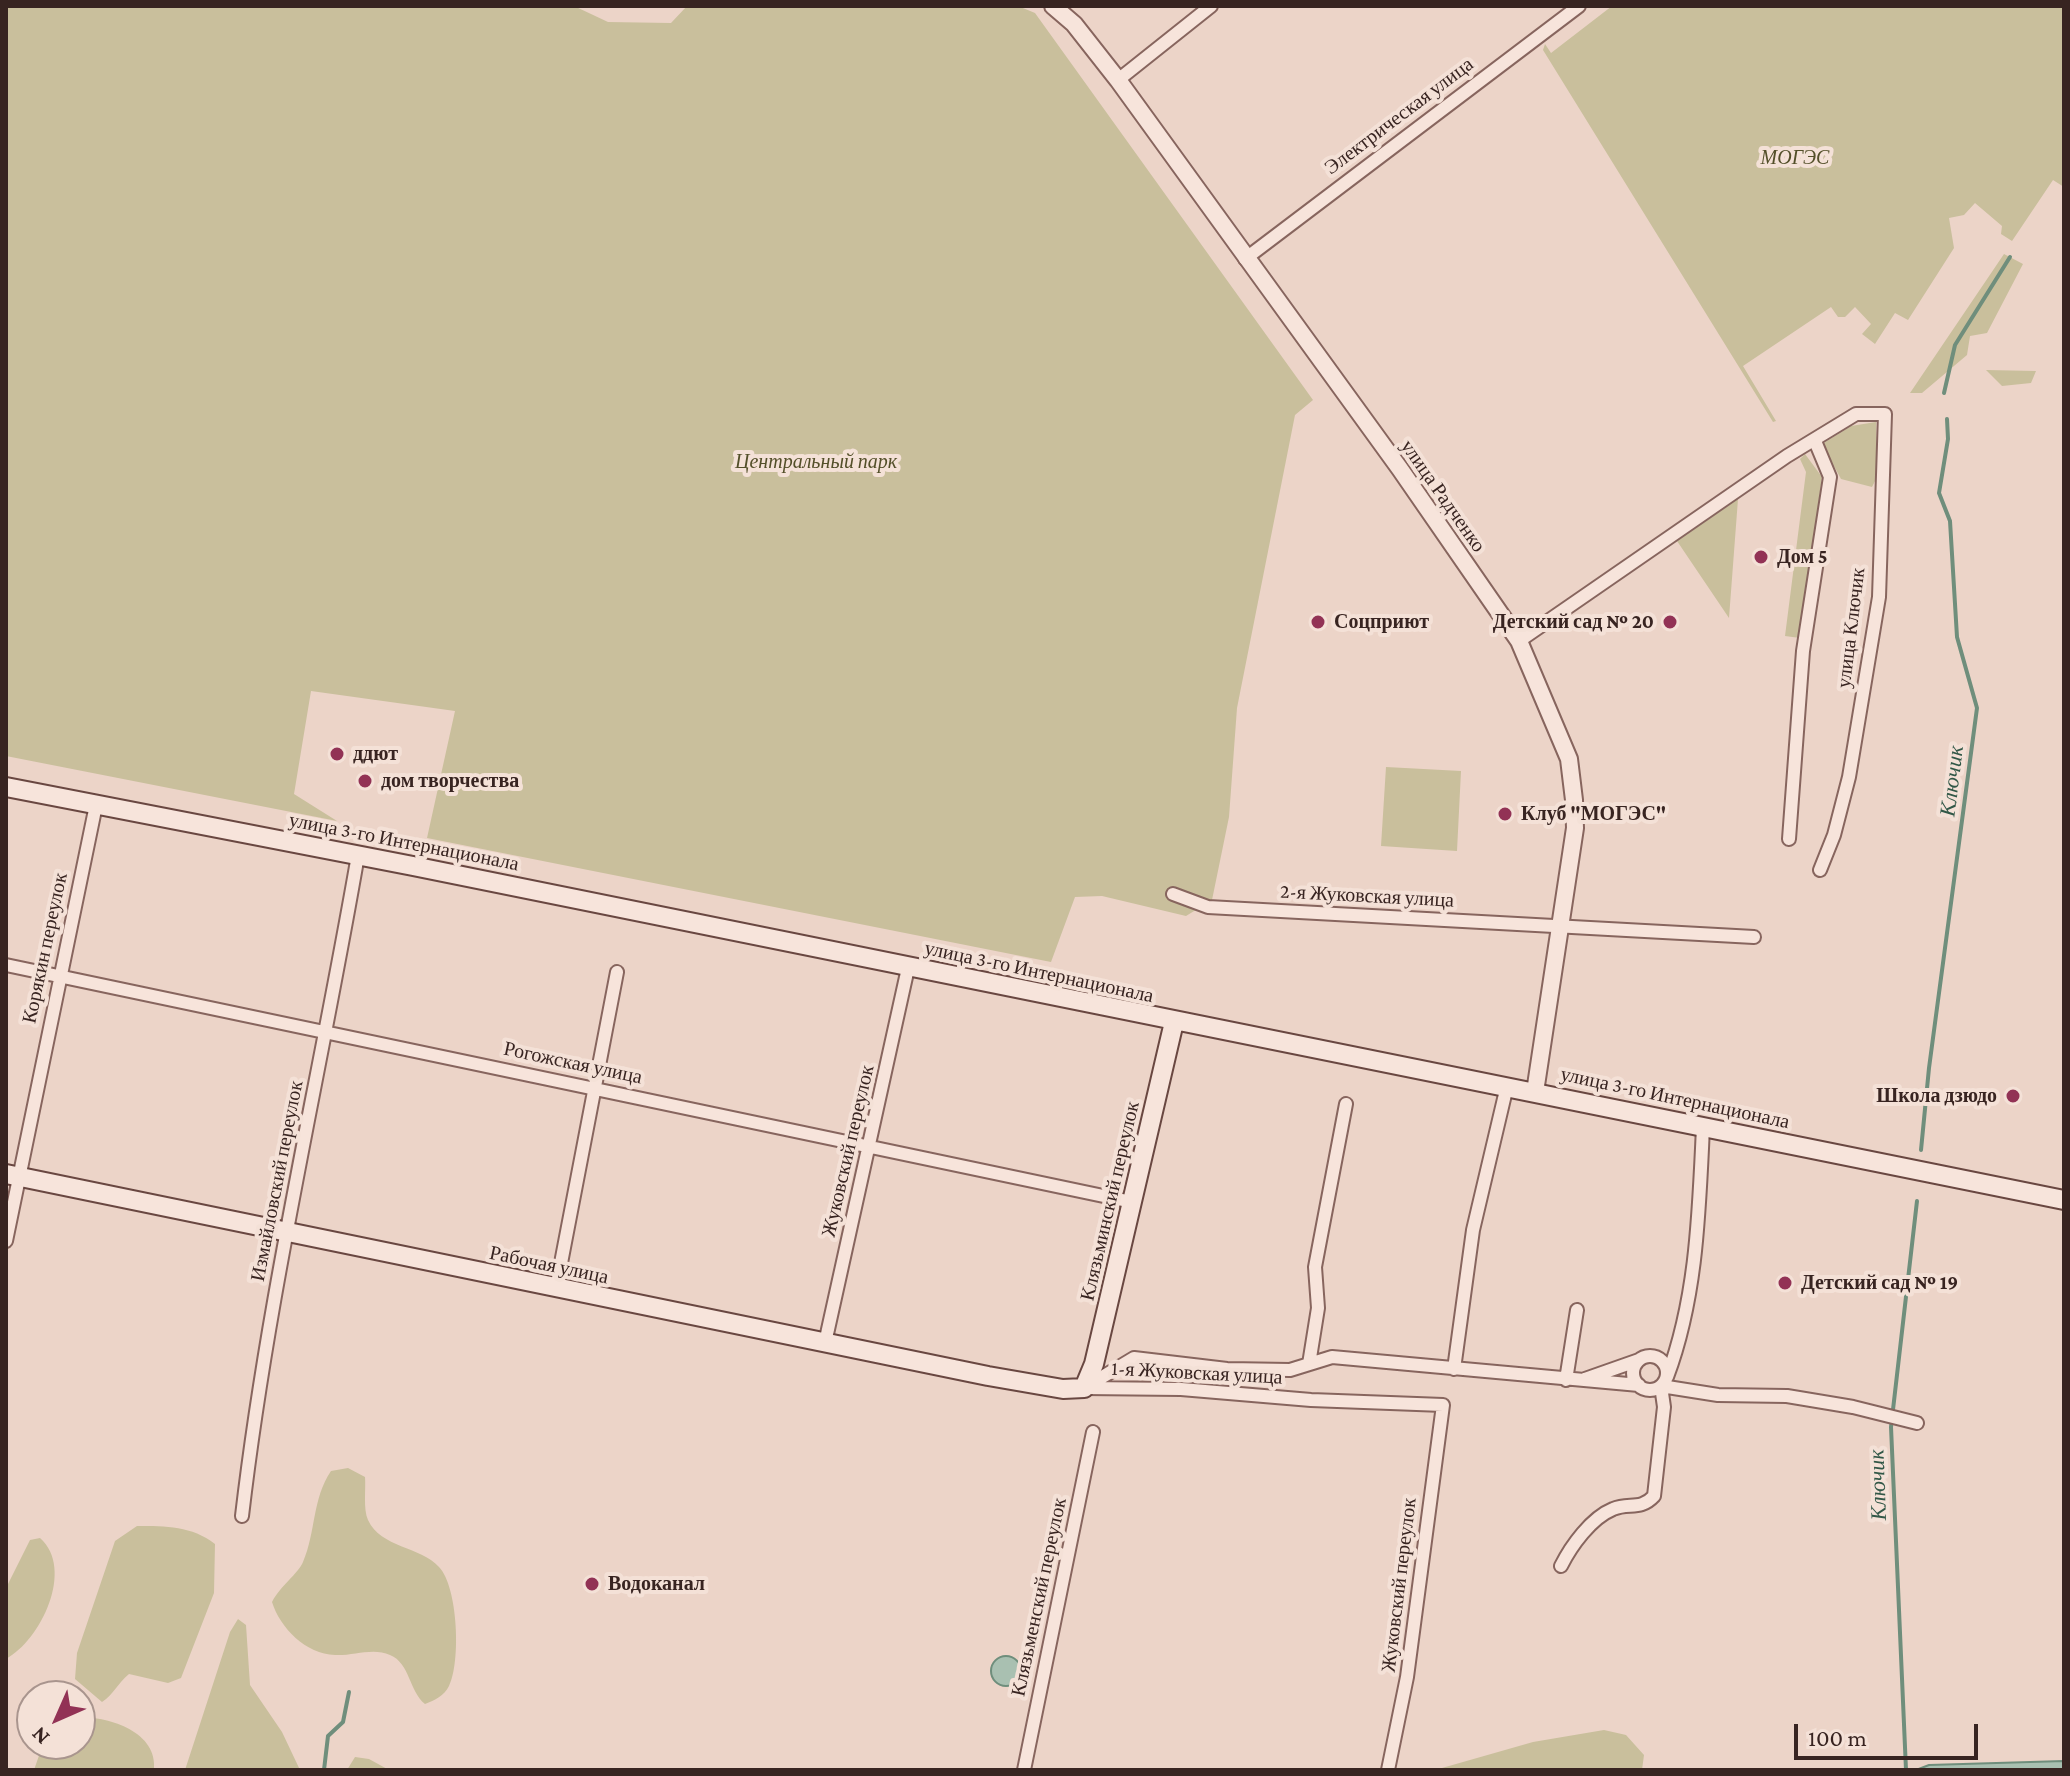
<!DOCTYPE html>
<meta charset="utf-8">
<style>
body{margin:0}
#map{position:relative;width:2070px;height:1776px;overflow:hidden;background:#ecd4c8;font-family:"Crimson Pro",serif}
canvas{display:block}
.frame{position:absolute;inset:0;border:8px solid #382421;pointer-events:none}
.north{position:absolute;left:16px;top:1680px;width:80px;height:80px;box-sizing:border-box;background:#f4e1d7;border:2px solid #a9958e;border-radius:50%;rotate:225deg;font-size:22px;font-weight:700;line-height:32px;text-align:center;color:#382421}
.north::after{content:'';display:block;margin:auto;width:28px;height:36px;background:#923255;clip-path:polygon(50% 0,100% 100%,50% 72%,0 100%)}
.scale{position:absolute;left:1794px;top:1724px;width:184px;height:36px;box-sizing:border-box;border:4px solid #382421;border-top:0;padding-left:10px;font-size:24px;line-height:28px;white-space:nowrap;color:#382421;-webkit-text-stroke:6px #f4e1d7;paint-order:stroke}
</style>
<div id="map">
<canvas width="2070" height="1776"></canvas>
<div class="frame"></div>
<div class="north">N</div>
<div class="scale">100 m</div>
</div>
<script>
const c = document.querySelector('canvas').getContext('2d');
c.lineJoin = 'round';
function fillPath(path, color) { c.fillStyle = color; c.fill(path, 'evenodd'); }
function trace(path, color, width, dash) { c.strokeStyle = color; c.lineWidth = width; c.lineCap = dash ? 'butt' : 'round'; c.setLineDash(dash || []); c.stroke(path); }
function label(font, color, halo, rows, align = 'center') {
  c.font = font + ' "Crimson Pro",serif'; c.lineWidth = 8; c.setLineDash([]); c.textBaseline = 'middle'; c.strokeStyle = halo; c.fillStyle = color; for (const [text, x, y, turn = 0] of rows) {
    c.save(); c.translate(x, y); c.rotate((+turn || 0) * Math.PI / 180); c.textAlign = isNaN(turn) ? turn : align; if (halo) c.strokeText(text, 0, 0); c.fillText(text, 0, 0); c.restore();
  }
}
fillPath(new Path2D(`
 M6 6H574L608 22 671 23 687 6H1018L1035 13 1313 400 1295 415 1237 708 1229 817 1212 900 1186 916 1102 896 1075 897 1051 962 427 838 455 711 311 691 294 794 337 821 6 756Z
 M1612 6H2064V187L2053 180 2012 241 2001 234 2002 226 1975 203 1964 215 1949 218 1954 248 1908 320 1895 313 1875 344 1862 334 1871 324 1855 307 1845 317H1838L1831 307 1743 366 1776 421 1773 422 1543 50 1545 44 1551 53Z
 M2004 254 2023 264 1987 333 1970 336 1967 355 1922 393H1910Z
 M1986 370 2036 371 2031 383 2002 386Z
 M1876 422 1877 477 1872 487 1841 479 1822 444 1851 426Z
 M1805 454 1822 477 1800 638 1785 636 1806 472 1800 459Z
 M1738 499 1729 618 1677 541Z
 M1386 767 1461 771 1457 851 1381 846Z
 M348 1468 365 1477C366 1489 363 1509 368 1520 381 1548 420 1546 439 1567 458 1587 461 1662 449 1686 444 1696 435 1700 425 1704 409 1691 410 1663 390 1655 373 1647 353 1656 335 1655 306 1654 280 1628 272 1602 280 1586 298 1574 303 1562 316 1532 312 1499 331 1471Z
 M137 1526C166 1526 192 1526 215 1544L214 1593 181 1678 168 1683 129 1674C117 1684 114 1694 102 1702L75 1679 77 1653 115 1541Z
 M40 1538C75 1569 41 1640 6 1659V1588L30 1540Z
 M238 1619 246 1625 250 1685 282 1732 300 1770H185L230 1632Z
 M80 1717C110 1717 158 1732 154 1770H34L43 1744H80Z
 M1604 1730 1626 1735 1644 1755 1642 1770H1435L1533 1742Z
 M355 1757 369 1759 389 1770H347Z`), '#c9bf9c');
const water = new Path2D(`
 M991 1671a15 15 0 1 1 30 0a15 15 0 1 1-30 0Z
 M2064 1761V1770H1916L1929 1765Z`);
fillPath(water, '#a9c0b1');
trace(water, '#6f8e7c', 2);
trace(new Path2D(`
 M1944 393 1955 345 2010 257
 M1921 1150 1929 1068 1977 708 1957 637 1950 521 1939 493 1948 439 1947 419
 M324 1770 328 1736 343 1722 349 1692
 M1906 1770 1891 1427 1917 1201`), '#6f8e7c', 4);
const minor = new Path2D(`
 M1118 80 1211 6
 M1245 259 1579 6
 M1519 641 1787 456 1856 414H1885L1879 597 1849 777 1834 835 1820 870
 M1789 839 1803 651 1830 477 1815 441
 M1173 894 1208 907 1754 937
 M6 965 1132 1202
 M6 1241 96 805
 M556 1289 617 972
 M825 1343 908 968
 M1633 1373a17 17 0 1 1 34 0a17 17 0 1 1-34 0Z
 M1309 1364 1318 1308 1315 1267 1346 1104
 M1454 1369 1473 1230 1507 1086
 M1667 1377C1697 1297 1699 1211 1703 1127
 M1585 1379 1639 1360
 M1566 1380 1577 1310
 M1084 1388 1181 1389 1311 1400 1443 1405 1407 1677 1388 1770
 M1084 1388 1134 1358 1227 1369 1290 1370 1332 1357 1639 1385
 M242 1516C268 1294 320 1075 358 855
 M1561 1566C1571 1546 1591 1518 1613 1509 1629 1502 1640 1511 1654 1496L1664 1407 1661 1386 1718 1395 1787 1396 1853 1407 1917 1423
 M1024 1770 1093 1432`);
const tertiary = new Path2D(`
 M1053 6 1074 24 1118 80 1400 469 1519 641 1569 759 1574 800 1575 828 1535 1092`);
const secondary = new Path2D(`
 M6 787 413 866 2064 1200
 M6 1174 988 1376 1063 1389 1084 1388 1094 1364 1174 1022`);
trace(minor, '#87655e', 16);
trace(tertiary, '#87655e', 20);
trace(secondary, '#694741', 22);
trace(minor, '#f7e4db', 12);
trace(tertiary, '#f7e4db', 16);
trace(secondary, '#f7e4db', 18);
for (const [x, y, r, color] of [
 [1761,557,8,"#923255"],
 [1318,622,8,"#923255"],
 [1670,622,8,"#923255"],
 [337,754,8,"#923255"],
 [365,781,8,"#923255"],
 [1505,814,8,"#923255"],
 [2013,1096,8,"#923255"],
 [1785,1283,8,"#923255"],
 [592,1584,8,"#923255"]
]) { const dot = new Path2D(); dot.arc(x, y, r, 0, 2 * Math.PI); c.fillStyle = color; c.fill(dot); trace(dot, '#f4e1d7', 3); }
label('20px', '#382421', '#f4e1d7', [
 ["Электрическая улица",1399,116,-37],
 ["улица Радченко",1443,496,55],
 ["улица Ключик",1851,628,-83],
 ["улица 3-го Интернационала",404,842,11],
 ["2-я Жуковская улица",1367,896,3],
 ["Корякин переулок",45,948,-78],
 ["улица 3-го Интернационала",1039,972,12],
 ["Рогожская улица",573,1063,12],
 ["улица 3-го Интернационала",1675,1098,12],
 ["Жуковский переулок",848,1151,-77],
 ["Измайловский переулок",277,1181,-79],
 ["Клязьминский переулок",1110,1201,-77],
 ["Рабочая улица",549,1265,12],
 ["1-я Жуковская улица",1197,1373,3],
 ["Жуковский переулок",1399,1585,-83],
 ["Клязьменский переулок",1039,1597,-78]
]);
label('italic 20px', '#534f29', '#f4e1d7', [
 ["МОГЭС",1795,158],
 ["Центральный парк",816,462]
]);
label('bold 20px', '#382421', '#f4e1d7', [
 ["Дом 5",1777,557],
 ["Соцприют",1334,622],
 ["Детский сад № 20",1654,622,"right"],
 ["ддют",353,754],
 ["дом творчества",381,781],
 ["Клуб \"МОГЭС\"",1521,814],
 ["Школа дзюдо",1997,1096,"right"],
 ["Детский сад № 19",1801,1283],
 ["Водоканал",608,1584]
], 'left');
label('italic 22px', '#315747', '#f4e1d7', [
 ["Ключик",1952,781,-83],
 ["Ключик",1878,1485,-92]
]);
</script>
